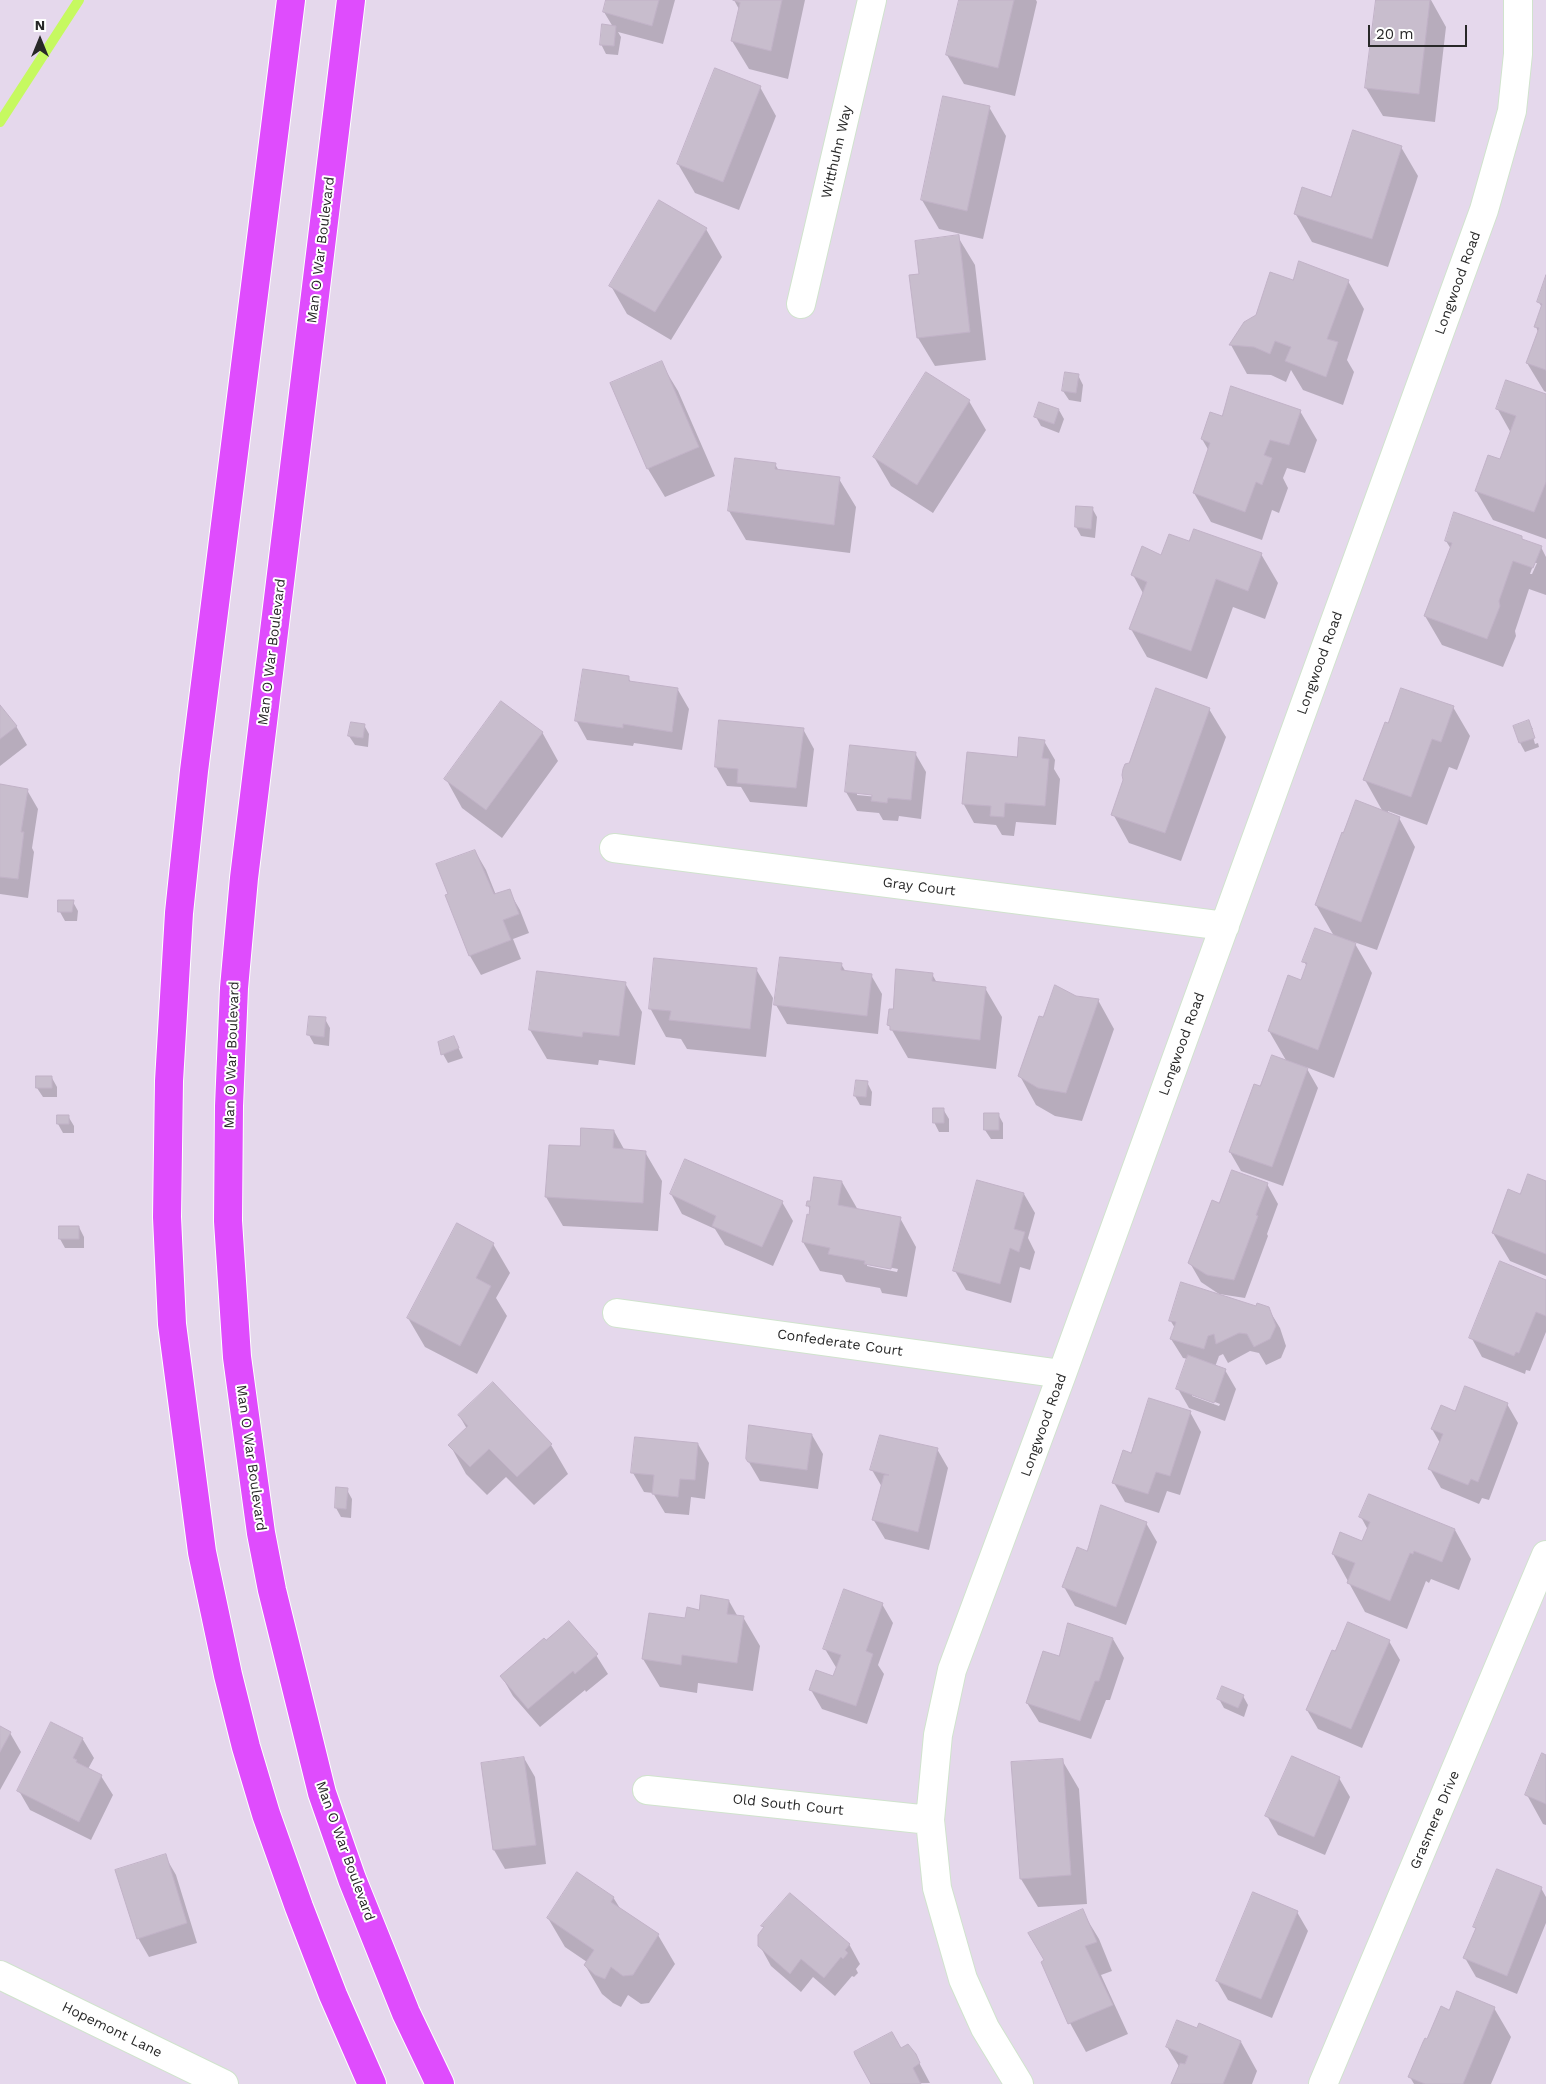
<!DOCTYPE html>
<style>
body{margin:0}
#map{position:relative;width:1546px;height:2084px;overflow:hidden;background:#e5d8ec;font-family:"Work Sans",sans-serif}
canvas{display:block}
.north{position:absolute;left:15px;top:15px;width:50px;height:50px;-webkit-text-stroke:4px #fff;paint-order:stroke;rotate:0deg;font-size:14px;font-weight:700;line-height:20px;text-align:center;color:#282828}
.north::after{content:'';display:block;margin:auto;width:18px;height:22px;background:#282828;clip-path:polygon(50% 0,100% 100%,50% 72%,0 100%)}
.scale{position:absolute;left:1368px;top:25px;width:99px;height:22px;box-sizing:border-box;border:2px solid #282828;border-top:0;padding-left:6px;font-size:15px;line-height:18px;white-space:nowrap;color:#282828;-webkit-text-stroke:4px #fff;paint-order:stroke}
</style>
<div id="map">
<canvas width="1546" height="2084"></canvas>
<div class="north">N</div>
<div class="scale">20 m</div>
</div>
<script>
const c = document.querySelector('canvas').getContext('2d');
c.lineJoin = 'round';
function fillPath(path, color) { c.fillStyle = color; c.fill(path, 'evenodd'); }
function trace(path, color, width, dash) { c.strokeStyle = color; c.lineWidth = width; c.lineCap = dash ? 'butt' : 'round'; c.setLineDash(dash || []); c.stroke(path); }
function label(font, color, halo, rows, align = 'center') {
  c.font = font + ' "Work Sans",sans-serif'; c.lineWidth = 4; c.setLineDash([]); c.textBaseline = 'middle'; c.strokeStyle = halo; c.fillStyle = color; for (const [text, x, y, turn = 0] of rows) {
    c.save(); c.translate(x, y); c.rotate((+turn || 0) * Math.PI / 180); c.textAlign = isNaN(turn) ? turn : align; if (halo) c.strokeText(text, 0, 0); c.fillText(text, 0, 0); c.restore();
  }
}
fillPath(new Path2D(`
 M607 0H675L663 44 618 32 621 37 618 55 606 54 601 44 613 27 604 12Z
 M734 0H805L788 79 749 69 732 41 740 11Z
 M961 0H1036L1037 2 1015 96 964 84 947 55Z
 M1377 0H1431L1446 27 1435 122 1383 116 1366 88Z
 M760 87 776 116 739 210 695 193 678 164Z
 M944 97 989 107 1006 136 983 239 939 229 922 200Z
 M1401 147 1418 176 1388 267 1312 242 1295 213 1332 198Z
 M706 229 722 257 671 340 627 314 611 286Z
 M958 237 975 265 986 360 935 366 918 338 920 275Z
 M1546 279V392L1544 391 1527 363 1538 332 1536 327 1542 308 1539 302Z
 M1294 281H1348L1364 309 1347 360 1354 372 1343 405 1303 390 1291 370 1286 382 1271 375 1247 374 1231 345 1245 323 1257 315Z
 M661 363 678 391 715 476 665 497 648 469 612 384Z
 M1078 375 1083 385 1081 402 1069 400 1063 391Z
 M1546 396V539L1493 520 1476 491 1501 461 1511 433 1497 408Z
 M969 401 986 430 933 513 891 486 874 457Z
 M1059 410 1064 419 1059 433 1041 426 1036 417Z
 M1300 411 1317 440 1305 473 1287 468 1283 478 1288 488 1279 513 1272 510 1262 540 1211 522 1194 493 1209 451 1202 439 1222 418Z
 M775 464 779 471 839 479 856 507 850 553 746 540 729 511Z
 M1092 508 1097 517 1095 538 1081 536 1076 527Z
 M1521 537 1524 541 1541 547 1546 557V595L1529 589 1515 631 1516 636 1503 667 1442 645 1425 616 1451 549 1446 541ZM1534 563H1537L1532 574H1530Z
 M1190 543 1261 554 1278 583 1265 619 1233 607 1207 679 1147 657 1131 629 1144 595 1133 575 1162 556Z
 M628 678 631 682 678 690 689 709 682 750 634 743 633 746 587 740 576 720Z
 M0 707 16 726 27 745 0 766Z
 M1453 707 1470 736 1457 770 1449 767 1427 825 1388 811V814L1399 818 1415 847 1377 950 1354 942 1372 973 1334 1078 1306 1067 1318 1088 1283 1186 1241 1171 1230 1152 1261 1088 1287 1062 1269 1031 1301 981 1307 967 1304 961 1334 936 1316 905 1383 812 1365 780 1389 724Z
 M1209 709 1226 737 1181 861 1129 843 1113 814Z
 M1528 721 1533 729H1531L1535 744 1538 743 1539 747 1525 752 1520 743Z
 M364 725 369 734 368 747 355 745 349 736Z
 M803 729 814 749 807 807 750 802 741 787 727 786 716 767Z
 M542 732 558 761 502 838 462 808 446 779Z
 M1044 741 1055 760 1054 769 1060 779 1056 825 1016 822 1014 836 1002 835 996 825 974 823 963 803 1018 758Z
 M915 753 926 772 921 819 899 816 898 821 883 820 879 813 857 811 846 792ZM857 792 878 794V797L857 795Z
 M0 786 27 790 38 809 32 848 34 852 28 898 0 894Z
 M475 851 486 870 496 895 509 891 520 910 529 933 513 939 521 959 481 975 470 956 447 896Z
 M60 902H73L78 911 77 921H65L60 912Z
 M841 964 846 972 871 975 882 994 878 1034 787 1024 776 1005Z
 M756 969 773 998 766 1057 687 1049 681 1039 666 1037 650 1008Z
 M538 972 625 983 642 1012 635 1065 599 1060 598 1065 547 1059 530 1030Z
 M932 974 937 983 985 988 1002 1017 996 1069 908 1058 889 1025 894 1011Z
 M1076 997 1098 1000 1114 1029 1082 1121 1055 1116 1036 1105 1020 1076 1043 1018Z
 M325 1019 330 1028 329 1046 314 1044 309 1035Z
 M454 1038 463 1058 448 1063 443 1054Z
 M52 1078 57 1087V1097H43L37 1088Z
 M867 1082 872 1092 871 1106 860 1105 855 1096Z
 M943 1109 949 1119V1132H939L934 1122Z
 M998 1114 1003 1123V1139H991L985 1130Z
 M68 1116 74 1126V1133H63L58 1124Z
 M614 1131 625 1151 645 1152 662 1181 658 1231 563 1226 546 1197 581 1148Z
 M842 1182 858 1210 900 1218 916 1247 907 1297 882 1293 880 1288 846 1282 842 1275 820 1271 803 1242 808 1216H810L811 1211 808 1206ZM867 1263 898 1269 897 1272 867 1266Z
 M1546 1182V1276L1510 1261 1493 1233 1521 1195Z
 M1267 1184 1278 1204 1267 1234 1268 1236 1245 1298 1219 1294 1201 1282 1190 1263 1220 1205Z
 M671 1194 782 1202 793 1221 773 1266 725 1245 715 1229 682 1214Z
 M1024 1194 1035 1213 1028 1238 1035 1252 1030 1270 1020 1267 1011 1303 966 1290 955 1271Z
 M79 1227 84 1237V1248H65L60 1239Z
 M493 1244 510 1273 496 1298 507 1316 477 1374 425 1347 408 1318Z
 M1546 1281V1332L1530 1371 1526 1370 1525 1374 1482 1357 1471 1337Z
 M1257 1307 1268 1308 1280 1328 1286 1346 1281 1358 1266 1365 1259 1353 1250 1351 1228 1363 1223 1354 1219 1356 1215 1367 1225 1370 1236 1389 1225 1421 1189 1408 1178 1389 1188 1359 1183 1358 1171 1339 1175 1328 1170 1320ZM1192 1393 1220 1404 1219 1406 1192 1396Z
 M493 1384 551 1445 568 1474 534 1505 506 1477 487 1495 466 1474 450 1445 467 1429 459 1415Z
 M1507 1404 1518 1423 1489 1500 1482 1498 1479 1504 1441 1488 1430 1469 1440 1443 1432 1429 1456 1412Z
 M1190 1412 1201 1432 1180 1495 1167 1491 1159 1513 1125 1502 1114 1483 1132 1454Z
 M812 1435 823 1454 818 1489 760 1481 747 1459Z
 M698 1444 709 1463 705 1499 691 1497 689 1515 665 1513 653 1493 644 1492 633 1473Z
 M937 1449 948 1468 929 1550 885 1539 873 1519 882 1487 872 1470Z
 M347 1490 352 1499 351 1518 341 1517 336 1508Z
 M1361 1517 1455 1530 1471 1559 1459 1590 1431 1579 1429 1583 1426 1581 1407 1629 1365 1612 1333 1554 1363 1542 1368 1530Z
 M1146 1523 1157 1542 1126 1625 1075 1606 1064 1587 1087 1552Z
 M729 1601 738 1617H743L760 1646 753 1691 698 1683 697 1693 660 1687 643 1659 686 1620 700 1611Z
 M882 1604 893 1623 878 1665 884 1674 867 1724 822 1709 811 1690 834 1678 837 1669 825 1649Z
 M1113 1639 1124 1658 1110 1700H1106L1091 1739 1039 1722 1027 1703 1059 1658Z
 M1389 1641 1400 1660 1362 1748 1318 1729 1307 1710Z
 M596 1655 608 1674 586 1692 585 1690 540 1727 513 1696 502 1677Z
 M1243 1696 1248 1705 1244 1717 1224 1708 1219 1699Z
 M0 1728 10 1733 21 1752 0 1790Z
 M82 1738 94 1758 88 1769 101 1776 113 1795 91 1840 30 1810 19 1791Z
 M1546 1756V1825L1543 1824 1527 1795Z
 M524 1758 535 1777 546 1864 505 1869 494 1850Z
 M1062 1760 1079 1789 1087 1904 1038 1907 1021 1879Z
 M1339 1778 1350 1797 1325 1855 1278 1835 1267 1816Z
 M165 1856 176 1875 197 1943 149 1957 138 1938Z
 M1541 1888 1546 1897V1923L1517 1994 1476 1977 1465 1958 1477 1930 1475 1927Z
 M613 1897 621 1910 658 1935 675 1964 649 2003 641 2004 628 1995 621 2007 613 2003 602 1994 585 1965 587 1962 565 1947 548 1918Z
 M1082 1911 1099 1939 1112 1971 1101 1975 1128 2034 1086 2052 1070 2023Z
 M1297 1912 1308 1931 1272 2018 1228 2000 1217 1981Z
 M763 1926 849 1944 860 1964 856 1969 858 1973 854 1977 852 1976 835 1996 813 1977 801 1992 771 1966 760 1946 765 1928Z
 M1494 2008 1511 2037 1491 2084H1414L1410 2077 1428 2040 1450 2011Z
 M1199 2025 1241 2042 1257 2071 1252 2084H1173L1180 2068 1167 2047 1198 2030Z
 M915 2055 930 2083 873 2084Z`), '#0003');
trace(new Path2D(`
 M0 122 79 0`), '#c6f960', 10);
const building = new Path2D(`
 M606 0H659L652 26 603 12Z
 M733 0H782L771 51 731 41 740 3Z
 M959 0H1014L998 68 946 55Z
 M1376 0H1430L1419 94 1365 88Z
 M602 24 616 26 614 46 600 45Z
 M715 68 761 86 723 182 677 164Z
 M943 96 990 106 967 211 921 200Z
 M1353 130 1402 146 1372 239 1294 214 1302 187 1331 197Z
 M659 200 707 228 655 312 609 286Z
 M959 235 970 332 917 338 909 275 919 274 915 241Z
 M1299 261 1349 280 1327 339 1338 342 1326 377 1285 361 1291 347 1275 341 1270 354 1254 347 1229 345 1244 322 1256 315 1270 272 1293 280Z
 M1546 275V370L1526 363 1539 328 1534 327 1542 304 1537 302Z
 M662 361 699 447 647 469 610 383Z
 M926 372 970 400 917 485 873 457Z
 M1065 372 1079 374 1076 393 1062 391Z
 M1506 380 1546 394V482L1534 512 1475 491 1488 455 1500 459 1516 416 1496 409Z
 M1231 386 1301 410 1289 445 1270 440 1264 455 1272 458 1262 485 1256 482 1245 512 1193 493 1210 443 1201 439 1210 412 1222 416Z
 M1039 402 1059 409 1054 424 1034 417Z
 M735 458 776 463 775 469 840 477 834 525 728 511Z
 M1076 506 1093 507 1091 529 1075 527Z
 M1454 512 1522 536V539L1542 546 1533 568 1513 561 1499 601 1500 606 1487 639 1424 616 1452 543 1445 541Z
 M1194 529 1262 553 1248 591 1216 579 1191 651 1129 629 1147 582 1131 575 1142 546 1161 555 1169 534 1189 541Z
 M583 669 629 676V681L678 688 672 732 623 724V728L575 721Z
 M1156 688 1210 708 1165 833 1111 815 1123 780 1122 775 1123 769 1125 764 1129 763Z
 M1401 688 1454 706 1441 742 1432 739 1411 797 1363 780 1385 722 1388 723Z
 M501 701 543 732 486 810 444 779Z
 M0 705 17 726 0 739Z
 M719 720 804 728 796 788 737 783 738 769 715 767Z
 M1529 720 1535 738 1519 743 1513 726Z
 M351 722 365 724 363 738 348 736Z
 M1019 737 1045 740 1042 758 1049 759 1045 806 1005 803 1004 817 990 816 991 806 962 804 967 752 1017 757Z
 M850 745 916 752 911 800 888 798 887 803 871 801 872 795 845 792Z
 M0 784 28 789 21 832H24L18 879 0 877Z
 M1356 800 1400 817 1361 922 1315 905 1342 832 1343 833Z
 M475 850 494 894 510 889 519 914 503 920 511 940 469 956 445 895 448 894 436 864Z
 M58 900H74L72 912H58Z
 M1315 928 1356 943 1318 1050 1268 1031 1288 975 1301 980 1307 963 1302 962Z
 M780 957 842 963 841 970 872 974 867 1016 774 1005Z
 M654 958 757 968 750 1029 669 1020 671 1011 649 1009Z
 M896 969 933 973 932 981 986 987 980 1040 890 1030V1026L887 1025 889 1009H893Z
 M537 971 626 982 619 1036 583 1032 582 1037 529 1030Z
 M1055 985 1076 996 1099 999 1066 1093 1038 1088 1018 1076 1039 1016 1043 1017Z
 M309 1016 326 1017 324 1037 307 1035Z
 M454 1036 459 1048 441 1055 438 1042Z
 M1272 1055 1308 1068 1272 1167 1229 1152 1254 1084 1260 1086Z
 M36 1076H52V1088H36Z
 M856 1080 868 1081 866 1097 854 1096Z
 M933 1108H944V1123H933Z
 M984 1113H999V1130H984Z
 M57 1115H69V1124H57Z
 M581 1128 614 1130 613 1148 646 1151 643 1203 545 1197 549 1145 580 1146Z
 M685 1159 783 1201 762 1247 712 1226 716 1216 670 1194Z
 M1232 1170 1268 1183 1256 1215 1258 1216 1234 1280 1207 1275 1188 1263 1212 1200 1219 1203Z
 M1528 1174 1546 1181V1254L1492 1233 1508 1189 1520 1194Z
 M814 1177 842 1181 838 1205 901 1217 891 1269 864 1264 865 1261 828 1254 830 1248 802 1242 807 1214 809 1215 810 1206H806L807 1201H810Z
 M977 1180 1024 1193 1014 1229 1025 1232 1019 1252 1010 1248 1000 1284 953 1271Z
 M457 1223 494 1243 476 1278 491 1286 460 1346 407 1318Z
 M59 1226H79V1239H59Z
 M1500 1261 1546 1280V1316L1536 1312 1519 1353 1516 1352 1514 1356 1469 1338Z
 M1181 1282 1256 1306 1257 1303 1269 1307 1276 1326 1270 1339 1254 1347 1247 1334 1239 1333 1216 1344 1214 1334 1208 1336 1204 1349 1170 1339 1176 1322 1169 1321Z
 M1188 1355 1226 1369 1214 1403 1176 1389Z
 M493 1382 552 1444 517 1477 489 1449 470 1467 448 1445 468 1426 458 1415Z
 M1465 1386 1508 1403 1478 1482 1471 1479 1468 1485 1428 1469 1443 1434 1431 1429 1441 1405 1455 1411Z
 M1149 1398 1191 1411 1170 1476 1156 1472 1148 1494 1112 1483 1123 1450 1131 1453Z
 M749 1425 812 1434 807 1470 748 1462 746 1459Z
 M880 1435 938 1448 918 1532 872 1520 884 1475H889L870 1470Z
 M635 1437 698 1443 695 1480 680 1479 678 1497 652 1494 654 1475 631 1473Z
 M336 1487 348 1488 346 1509 335 1508Z
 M1369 1494 1455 1529 1442 1562 1414 1551 1413 1554 1410 1553 1390 1601 1347 1583 1355 1563 1332 1554 1340 1532 1362 1541 1370 1522 1359 1517Z
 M1101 1505 1147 1522 1116 1607 1062 1587 1077 1547 1087 1551Z
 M844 1589 883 1603 866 1651 873 1654 856 1706 809 1690 816 1670 833 1676 841 1655 823 1649Z
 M701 1595 729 1600 727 1614 744 1616 737 1663 682 1655 681 1665 642 1659 649 1613 685 1618 687 1607 699 1610Z
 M569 1621 598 1654 575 1674 573 1671 528 1709 500 1676 544 1638 546 1640Z
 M1348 1622 1390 1640 1351 1729 1306 1710 1332 1650 1335 1651Z
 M1068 1623 1113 1638 1099 1681H1095L1080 1721 1026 1703 1043 1651 1059 1656Z
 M1222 1686 1244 1695 1238 1708 1217 1699Z
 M51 1722 83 1738 73 1758 77 1760 76 1762 102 1775 79 1822 17 1791Z
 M0 1726 11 1732 0 1752Z
 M1542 1753 1546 1755V1804L1525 1795Z
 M1292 1756 1340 1777 1314 1837 1265 1816Z
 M524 1757 536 1845 493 1850 481 1763Z
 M1063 1759 1071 1875 1020 1879 1011 1762Z
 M166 1854 187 1923 137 1939 115 1870Z
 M1497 1869 1542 1887 1507 1976 1463 1958 1476 1928 1473 1927Z
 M577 1872 614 1897 611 1902 659 1934 633 1975 623 1976 611 1967 605 1979 595 1975 584 1965 594 1950 547 1918Z
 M1253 1892 1298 1911 1261 1999 1216 1981Z
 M790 1893 850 1944 845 1950 848 1953 843 1959 841 1957 824 1978 801 1959 790 1974 758 1946V1935L764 1927 761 1926Z
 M1083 1909 1097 1942 1085 1946 1113 2005 1068 2024 1041 1962 1044 1960 1028 1933Z
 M1457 1991 1495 2007 1463 2084H1425L1408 2077 1423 2042 1425 2038 1427 2039 1441 2006 1449 2010Z
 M1177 2020 1197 2028 1199 2023 1241 2041 1223 2084H1171L1180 2063 1185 2064 1188 2056 1166 2047Z
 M892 2032 901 2048 908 2044 916 2054 920 2063 913 2068 921 2084H871L855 2055 854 2052Z`);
fillPath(building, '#c8bdcd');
trace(building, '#c1b2c7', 1);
const street = new Path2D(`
 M801 304 872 0
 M614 848 1225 926
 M617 1313 1062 1374
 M647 1790 930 1820
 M0 1975 224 2084
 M1019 2084 985 2028 963 1979 937 1888 930 1820 938 1735 952 1670 1062 1374 1484 210 1512 111 1518 54V0
 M1323 2084 1546 1555`);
const primary = new Path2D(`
 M291 0 194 771 179 913 169 1081 167 1217 172 1324 202 1552 228 1675 246 1747 266 1814 299 1907 333 1995 372 2084
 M351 0 244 878 234 988 229 1106 228 1221 237 1357 261 1533 272 1590 322 1793 352 1879 406 2013 440 2084`);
trace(street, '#d0e3cd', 30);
trace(primary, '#fff', 30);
trace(street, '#fff', 28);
trace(primary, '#df4cfd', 28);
label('14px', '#282828', '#fff', [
 ["Witthuhn Way",837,152,-77],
 ["Man O War Boulevard",321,250,-83],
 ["Longwood Road",1458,283,-70],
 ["Man O War Boulevard",272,652,-83],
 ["Longwood Road",1320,663,-70],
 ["Gray Court",919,887,7],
 ["Longwood Road",1182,1044,-70],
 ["Man O War Boulevard",232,1055,-88],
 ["Confederate Court",840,1343,8],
 ["Longwood Road",1044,1425,-70],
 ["Man O War Boulevard",251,1458,82],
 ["Old South Court",788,1805,6],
 ["Grasmere Drive",1435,1820,-67],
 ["Man O War Boulevard",345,1851,70],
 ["Hopemont Lane",112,2030,26]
]);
</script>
